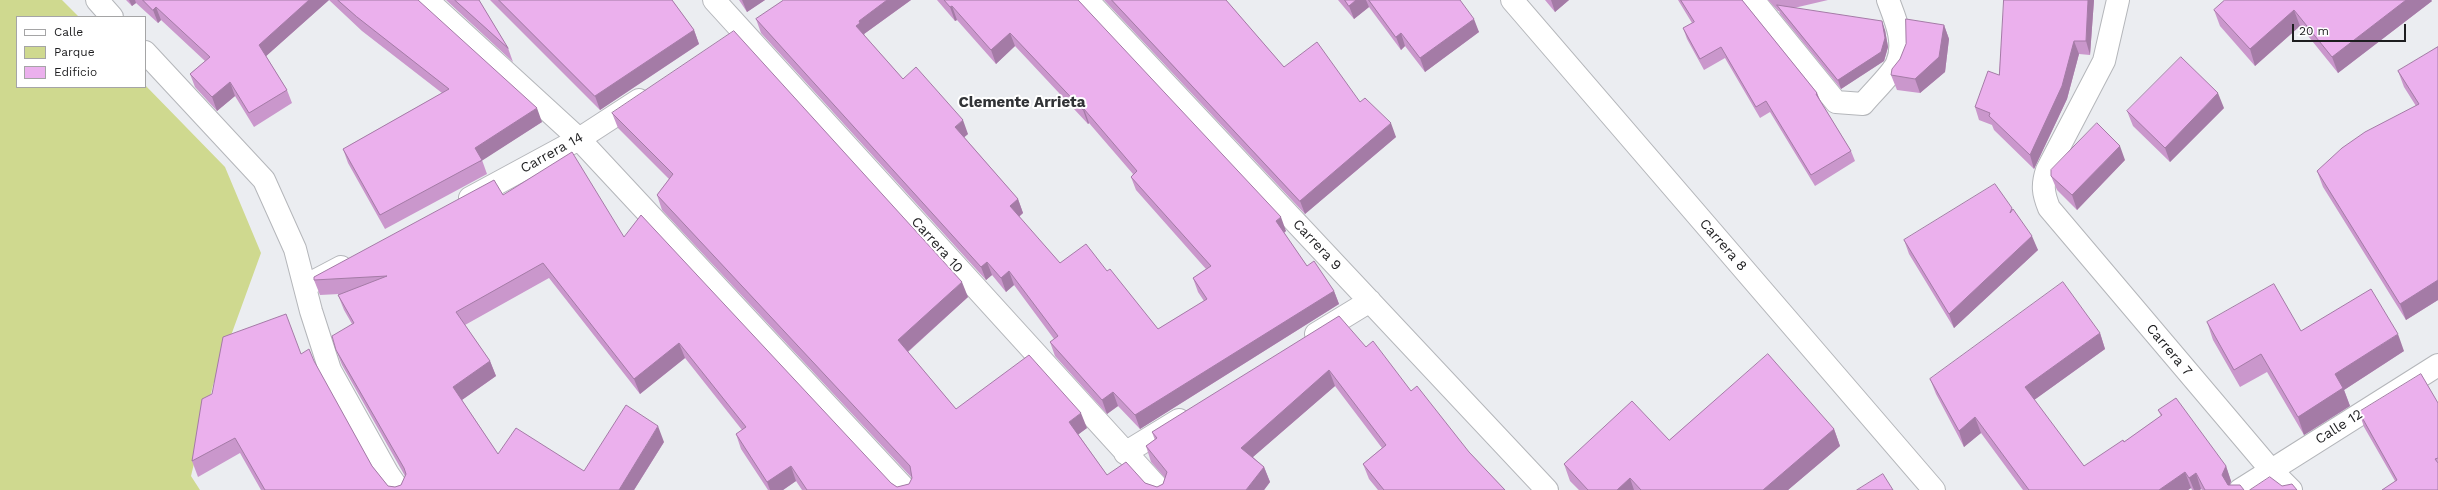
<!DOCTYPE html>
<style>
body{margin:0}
#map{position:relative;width:2438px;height:490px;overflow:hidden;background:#ebedf1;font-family:"Work Sans",sans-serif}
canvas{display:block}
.legend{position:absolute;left:16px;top:16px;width:130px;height:72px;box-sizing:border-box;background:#fff;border:1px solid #a5a5a6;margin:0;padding:5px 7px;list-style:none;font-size:12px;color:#1e1e20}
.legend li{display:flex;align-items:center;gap:8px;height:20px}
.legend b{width:20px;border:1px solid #a5a5a6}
.scale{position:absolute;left:2292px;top:24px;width:114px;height:18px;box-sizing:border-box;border:2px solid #1e1e20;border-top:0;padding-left:5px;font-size:12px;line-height:14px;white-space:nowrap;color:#1e1e20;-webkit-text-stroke:3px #fff;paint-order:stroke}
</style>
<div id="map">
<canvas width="2438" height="490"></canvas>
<ul class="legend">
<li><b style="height:5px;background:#fff"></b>Calle</li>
<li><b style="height:11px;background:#cfd98f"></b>Parque</li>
<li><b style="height:11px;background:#ebb0ed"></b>Edificio</li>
</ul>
<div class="scale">20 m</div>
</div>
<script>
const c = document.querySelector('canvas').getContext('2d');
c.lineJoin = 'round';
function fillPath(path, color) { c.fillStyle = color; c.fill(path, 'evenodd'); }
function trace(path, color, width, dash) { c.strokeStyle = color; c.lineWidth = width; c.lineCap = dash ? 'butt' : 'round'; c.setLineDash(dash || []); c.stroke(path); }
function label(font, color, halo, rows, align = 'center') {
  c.font = font + ' "Work Sans",sans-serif'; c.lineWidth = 4; c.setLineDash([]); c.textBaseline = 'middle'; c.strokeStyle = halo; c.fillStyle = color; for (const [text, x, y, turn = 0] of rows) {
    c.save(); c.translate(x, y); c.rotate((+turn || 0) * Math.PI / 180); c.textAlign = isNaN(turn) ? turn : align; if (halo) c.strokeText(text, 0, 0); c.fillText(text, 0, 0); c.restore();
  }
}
fillPath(new Path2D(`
 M0 0H62L79 17H17V87H145V85L225 167 261 253 213 385 191 476 200 490H0Z`), '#cfd98f');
const minor = new Path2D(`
 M97 0 112 17
 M427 0 579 139 906 490
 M714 0 1160 490
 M1087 0 1547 490
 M1512 0 1934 490
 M1753 0 1836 102 1863 104C1871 94 1893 73 1897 63 1906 42 1895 19 1888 0
 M2118 0 2104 61 2047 170C2042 185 2043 193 2049 208L2271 470 2291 490
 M145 52 264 180 295 249 311 311 330 370 388 474 399 490
 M470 198 579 139 639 100
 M305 286 341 267
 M1316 334 1370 301
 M1125 453 1179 420
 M2240 490 2438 365`);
trace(minor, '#b4b6ba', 24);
trace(minor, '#fff', 22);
fillPath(new Path2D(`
 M126 0H418L542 122 482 160 487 174 385 229 348 163 343 149 442 93 362 31 329 0 266 56 287 90 292 103 254 127 235 96 217 111 195 87 190 74 205 61 161 20 158 23 136 3 132 6Z
 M446 0H479L508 48 513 62Z
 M490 0H672L694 30 699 44 600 110Z
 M739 0H765L747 12Z
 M784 0H911L864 34 865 36 903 79 968 134 964 137 1018 199 1023 213 1019 217 1060 263 1107 271 1158 329 1204 301 1198 292 1193 278 1206 269 1136 190 1131 177 1133 174 1089 123 1088 124 1015 46 996 64 957 20 955 21 937 0H1078L1286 231 1284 233 1307 266 1334 291 1339 304 1140 429 1118 406 1107 414 1055 356 1050 342 1054 339 1014 285 1006 292 992 275 986 280 761 33 756 19Z
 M1104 0H1226L1284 67 1360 102 1396 137 1305 214Z
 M1338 0H1460L1479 32 1425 72 1405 46 1401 50 1369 7 1354 19Z
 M1545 0H1569L1555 12Z
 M1678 0H1742L1817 93 1821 102 1851 151 1855 161 1815 186 1770 112 1760 118 1725 58 1704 70 1687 39 1683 28 1692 23Z
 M1768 0H1828L1794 8 1885 30 1888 47 1884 61 1841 89 1780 14 1779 11H1778Z
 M2094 0 2090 55 2079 54 2067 99 2034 169 1994 130 1992 125 1979 120 1975 107 1999 75Z
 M2225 0H2431L2432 1 2338 73 2300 26 2255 66 2220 26 2214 10Z
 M1944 25 1949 39 1945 72 1920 93 1897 90 1891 75Z
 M2438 47V300L2406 320 2323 187 2317 171 2416 106 2404 87 2398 71Z
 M2224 108 2170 162 2133 126 2127 111Z
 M612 113 968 297 908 352 956 409 1087 428 1078 434 1107 475 1145 483 1157 487 1163 484 1165 478 1151 462 1146 446 1155 440 1152 432 1366 347 1411 391 1505 490H1378L1369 479 1363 464 1382 448 1335 386 1253 457 1264 467 1270 482 1264 490H802L796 481 783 490H768L741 449 736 434 742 430 685 358 640 394 549 278 465 325 490 361 496 376 462 400 498 454 584 471 664 442 634 490H261L240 453 198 477 192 461 301 354 314 362 372 466 388 486 395 487 401 485 405 476 342 365 336 350 352 324 344 310 338 295 339 294 320 295 314 280 503 195 624 237 891 483 897 487 909 484 912 478 662 210 657 195 669 179 618 128Z
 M2125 160 2077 210 2057 190 2051 176Z
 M2013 210 2038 250 1954 328 1909 254 1904 240Z
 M2207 322 2301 331 2404 351 2344 390 2350 406 2304 435 2267 372 2240 387 2213 340Z
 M2100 333 2105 349 2034 400 2084 466 2124 442 2161 416 2158 410 2226 466 2231 481 2230 485 2244 490H2202L2201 489 2200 490H2192L2191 488 2188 490H2023L1981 433 1964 447 1936 394 1930 379Z
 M2438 403V490L2395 481 2364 427 2359 412Z
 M1834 429 1840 446 1788 490H1579L1570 481 1564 464 1669 440Z`), '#ca97cc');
fillPath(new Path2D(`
 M129 0H135L136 3 132 6Z
 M309 0H329L264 58 259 45Z
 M742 0H765L747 12Z
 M887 0H911L864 34 865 37 856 26 859 21Z
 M1356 0H1366L1369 7 1354 19 1349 6Z
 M1551 0H1569L1555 12Z
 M2088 0H2094L2090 55 2086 41Z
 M2406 0H2431L2432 1 2338 73 2332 57Z
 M952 6 957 20 955 21 950 7Z
 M156 7 161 20 158 23 153 10Z
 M2294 10 2300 26 2255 66 2250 49Z
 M1474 19 1479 32 1425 72 1420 58Z
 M1882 21 1885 30 1888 47 1884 61 1841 89 1838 80Z
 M1944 25 1949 39 1945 72 1920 93 1915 79Z
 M694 30 699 44 600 110 595 96Z
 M1010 33 1015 46 996 64 991 50Z
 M1401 33 1405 46 1401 50 1396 37Z
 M2074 41 2079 54 2067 99 2034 169 2030 155Z
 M230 82 235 96 217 111 212 97Z
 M1817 93 1821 104 1816 94Z
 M2218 93 2224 108 2170 162 2165 148Z
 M537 108 542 122 480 162 475 148Z
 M1084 109 1089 123 1088 124 1083 110Z
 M963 120 968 134 960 141 955 127Z
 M1391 123 1396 137 1305 214 1300 201Z
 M2120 146 2125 160 2077 210 2072 195Z
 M1018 199 1023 213 1015 220 1010 206Z
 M1281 217 1286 231 1281 235 1276 221Z
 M2032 236 2038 250 1954 328 1949 314Z
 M987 262 992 275 986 280 981 267Z
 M1009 271 1014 285 1006 292 1001 278Z
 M2438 280V300L2406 320 2400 304Z
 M962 282 968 297 904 355 898 340Z
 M1334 291 1339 304 1140 429 1135 415Z
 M2100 333 2105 349 2030 403 2025 387Z
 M2398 334 2404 351 2344 390 2350 406 2304 435 2298 417 2335 374Z
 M679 343 685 358 640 394 634 379Z
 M490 361 496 376 459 402 453 387Z
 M1329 370 1335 386 1246 463 1241 448Z
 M1113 392 1118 406 1107 414 1102 400Z
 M1081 413 1087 428 1075 437 1069 422Z
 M1975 417 1981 433 1964 447 1959 431Z
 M658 426 664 442 634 490H619Z
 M1834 429 1840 446 1788 490H1763Z
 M791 466 796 481 783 490H770L767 482Z
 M2226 466 2231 481 2228 490 2222 475Z
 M1264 467 1270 482 1264 490H1246Z
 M2185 472 2191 488 2188 490H2159Z
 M2196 473 2201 489 2200 490H2194L2189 478Z
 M1630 478 1634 490H1617Z`), '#a47ba6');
const building = new Path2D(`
 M143 0H309L259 45 287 90 249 113 230 82 212 97 190 74 210 57 156 7 153 10Z
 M338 0H418L537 108 475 148 482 160 380 215 343 149 449 89 357 17Z
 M455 0H479L508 48Z
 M499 0H672L694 30 595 96Z
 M784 0H887L859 21 860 23 856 26 903 79 916 67 963 120 955 127 1018 199 1010 206 1060 263 1086 244 1107 271 1110 269 1158 329 1207 299 1193 278 1211 266 1131 177 1137 171 1084 109 1083 110 1010 33 991 50 952 6 950 7 944 0H1078L1281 217 1276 221 1307 266 1314 261 1334 291 1135 415 1113 392 1102 400 1050 342 1058 336 1009 271 1001 278 987 262 981 267 756 19Z
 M1112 0H1226L1284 67 1317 42 1360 102 1365 98 1391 123 1300 201Z
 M1345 0H1356L1349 6Z
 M1369 0H1460L1474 19 1420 58 1401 33 1396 37Z
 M1681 0H1742L1817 93 1816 94 1851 151 1811 175 1766 101 1756 107 1721 47 1700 59 1683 28 1694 22Z
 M2004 0H2088L2086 41H2074L2062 86 2030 155 1989 116 1990 113 1975 107 1988 71 1999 75Z
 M2225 0H2406L2332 57 2294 10 2250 49 2214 10Z
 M1777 5 1882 21 1885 38 1881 52 1838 80Z
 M1906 19 1944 25 1939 57 1915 79 1891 75 1892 69 1900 59 1906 44Z
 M734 31 962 282 898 340 956 409 1029 355 1081 413 1069 422 1107 475 1126 462 1145 483 1157 487 1163 484 1167 472 1146 446 1157 438 1152 432 1339 316 1366 347 1373 341 1411 391 1417 386 1469 452 1505 490H1384L1363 464 1386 445 1329 370 1241 448 1264 467 1246 490H807L791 466 767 482 736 434 746 427 679 343 634 379 543 263 456 312 490 361 453 387 498 454 516 428 584 471 626 405 658 426 619 490H265L235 438 192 461 202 399 212 394 223 337 286 314 301 354 309 349 314 361 372 466 388 486 395 487 401 485 406 474 404 468 336 350 332 336 354 323 338 295 387 276 314 280V277L494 180 503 195 572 152 624 237 641 215 891 483 897 487 909 484 912 478 910 466 657 195 673 174 612 113Z
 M2438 47V280L2400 304 2317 171 2342 148 2365 132 2419 104 2398 71Z
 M2181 57 2218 93 2165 148 2127 111Z
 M2097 123 2120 146 2072 195 2051 176V170Z
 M1995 184 2012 208 2010 213 2013 209 2032 236 1949 314 1904 240Z
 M2063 282 2100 333 2025 387 2084 466 2123 440 2124 442 2162 415 2158 410 2176 398 2226 466 2222 475 2228 485H2240L2244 490H2205L2196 473 2189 478 2185 472 2159 490H2029L1975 417 1959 431 1930 379Z
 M2274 284 2301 331 2371 289 2398 334 2335 374 2343 388 2298 417 2261 354 2234 370 2207 322Z
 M1768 354 1834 429 1763 490H1641L1630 478 1617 490H1588L1564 464 1632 401 1669 440Z
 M2421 374 2438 403V458L2435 459 2438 463V490H2382L2397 480 2359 412Z
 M1883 474 1893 490H1857Z
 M2270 477 2282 486 2292 484 2297 490H2250Z`);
fillPath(building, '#ebb0ed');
trace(building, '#a47ba6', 1);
label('14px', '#1e1e20', '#fff', [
 ["Carrera 14",552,153,-29],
 ["Carrera 10",937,245,48],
 ["Carrera 9",1317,245,47],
 ["Carrera 8",1723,245,49],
 ["Carrera 7",2169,350,50],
 ["Calle 12",2339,427,-32]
]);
label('bold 15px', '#313336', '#fff', [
 ["Clemente Arrieta",1022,103]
]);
</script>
